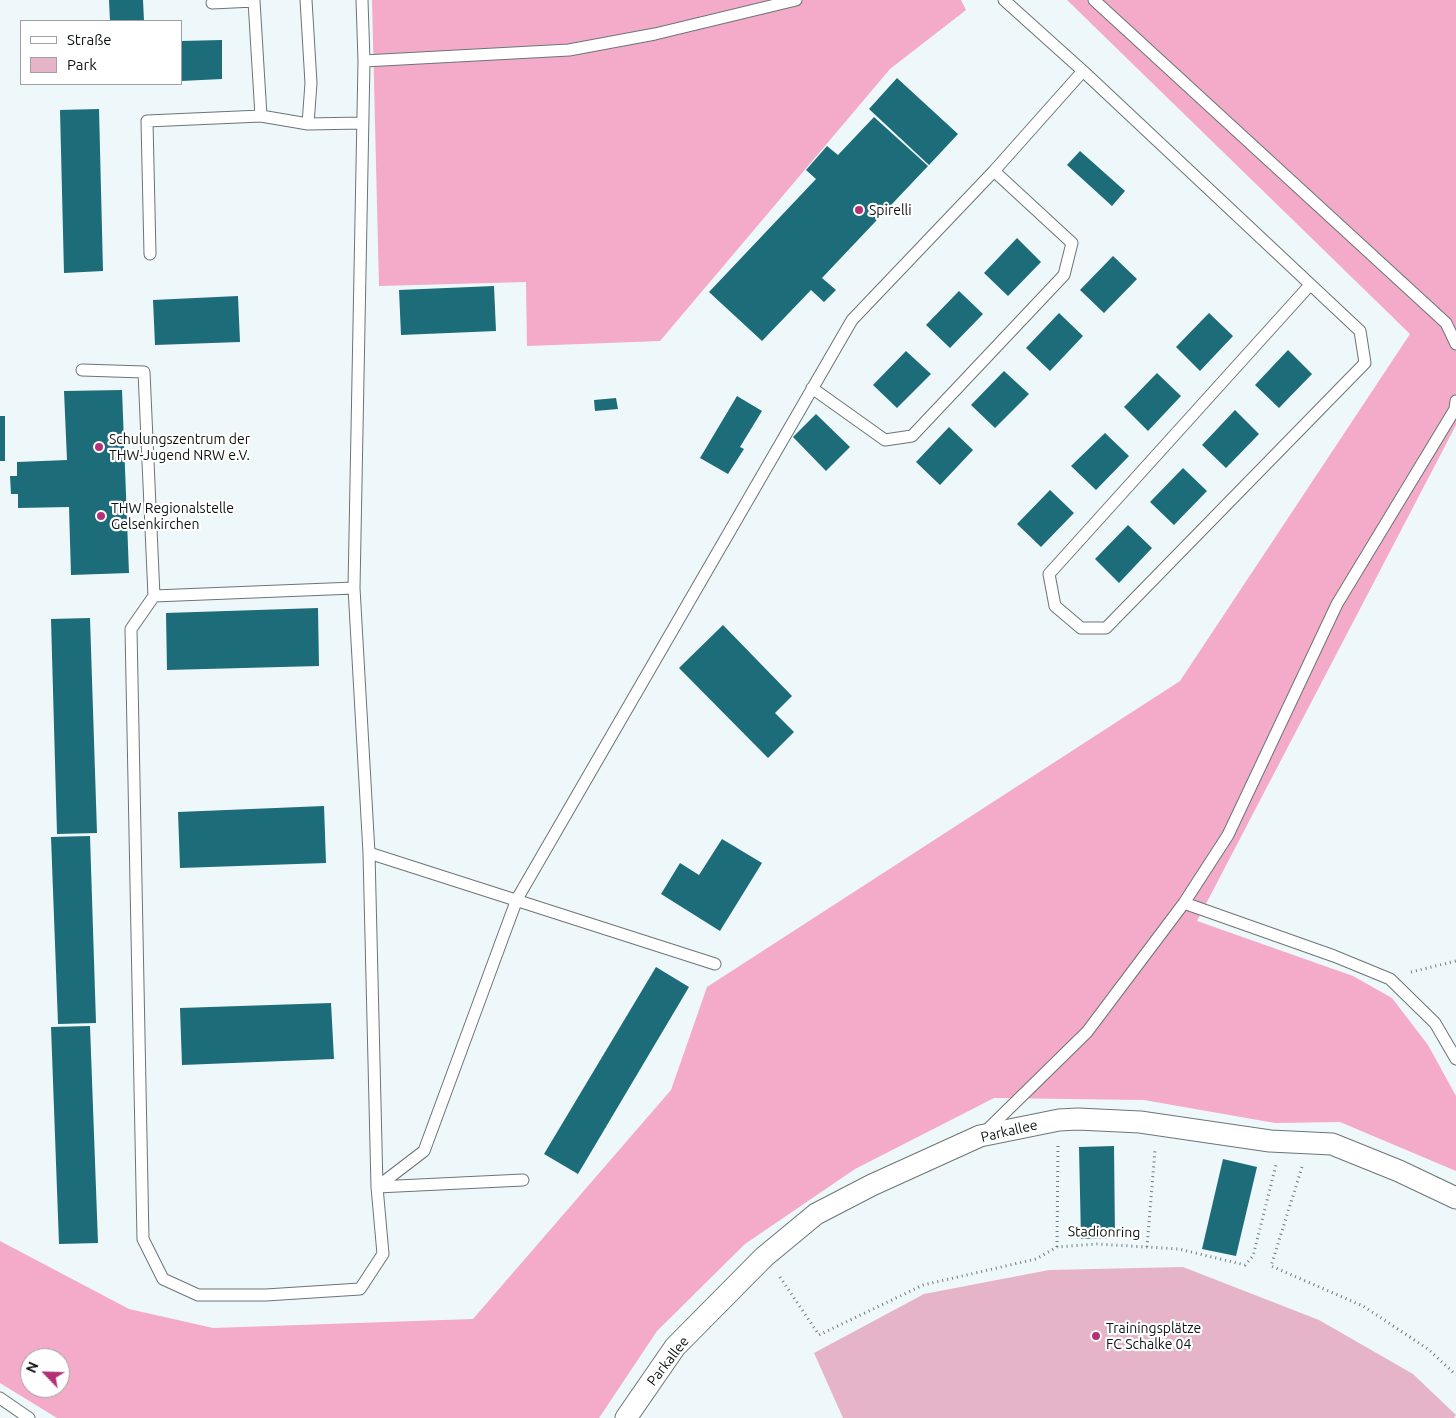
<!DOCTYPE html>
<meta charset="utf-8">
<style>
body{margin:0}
#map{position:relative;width:1456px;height:1418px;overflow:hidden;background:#eef7f9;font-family:Ubuntu,sans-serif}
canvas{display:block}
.legend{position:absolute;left:20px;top:20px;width:162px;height:65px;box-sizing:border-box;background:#fff;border:1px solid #9fa1a1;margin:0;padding:6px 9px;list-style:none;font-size:15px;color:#0f1313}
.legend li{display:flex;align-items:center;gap:10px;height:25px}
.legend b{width:25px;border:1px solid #9fa1a1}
.north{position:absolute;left:20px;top:1348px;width:50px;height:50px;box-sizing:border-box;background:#fff;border:1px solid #9fa1a1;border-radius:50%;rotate:294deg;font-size:14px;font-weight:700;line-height:20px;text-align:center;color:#0f1313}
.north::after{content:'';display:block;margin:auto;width:18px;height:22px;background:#b53177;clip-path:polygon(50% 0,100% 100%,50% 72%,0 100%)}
</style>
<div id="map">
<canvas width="1456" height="1418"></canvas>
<ul class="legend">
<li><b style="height:6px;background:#fff"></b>Straße</li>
<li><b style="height:14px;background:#e6b4c8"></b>Park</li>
</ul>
<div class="north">N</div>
</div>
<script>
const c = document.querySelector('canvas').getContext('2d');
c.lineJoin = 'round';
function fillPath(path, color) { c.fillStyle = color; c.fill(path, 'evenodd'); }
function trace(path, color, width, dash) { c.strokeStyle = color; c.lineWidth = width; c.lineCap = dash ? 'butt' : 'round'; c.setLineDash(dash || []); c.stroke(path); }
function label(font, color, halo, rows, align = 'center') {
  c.font = font + ' Ubuntu,sans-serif'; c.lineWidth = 4.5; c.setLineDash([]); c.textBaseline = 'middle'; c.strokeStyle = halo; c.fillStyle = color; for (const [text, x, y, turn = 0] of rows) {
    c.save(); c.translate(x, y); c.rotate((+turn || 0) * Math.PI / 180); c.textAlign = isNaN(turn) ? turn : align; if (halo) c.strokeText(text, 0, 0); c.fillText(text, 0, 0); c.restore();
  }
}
fillPath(new Path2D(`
 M1183 1267 1319 1320 1413 1374 1456 1415 1454 1418H843L814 1353 924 1294 1049 1270Z`), '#e6b4c8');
fillPath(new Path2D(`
 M372 0H961L966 10 890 69 660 341 527 346 526 282 379 286Z
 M1067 0H1456V425L1197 921 1353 976 1392 998 1428 1045 1456 1096V1171L1340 1122 1275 1123 1144 1100 994 1098 855 1169 745 1244 657 1331 599 1418H57L0 1383V1241L129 1309 213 1328 473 1319 671 1090 707 987 1180 681 1410 334ZM30 1358H60V1388H30Z`), '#f4aac9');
fillPath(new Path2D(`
 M109 0H143L144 21H110Z
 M222 40V79L181 81V41Z
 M897 78 958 134 929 165 869 109Z
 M99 109 103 271 64 273 60 110Z
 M874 117 928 166 822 278 836 290 824 302 811 290 762 341 709 292 816 179 806 170 827 146 838 155Z
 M1080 151 1125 191 1112 206 1067 165Z
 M1017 238 1041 262 1008 296 984 273Z
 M1113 256 1137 279 1104 313 1080 290Z
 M494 286 496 331 401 335 399 290Z
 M959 291 983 314 950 348 926 325Z
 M238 296 240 342 155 345 153 300Z
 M1059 313 1083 336 1050 371 1026 348Z
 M1209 313 1233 336 1200 371 1176 347Z
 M1288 350 1312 374 1279 408 1255 385Z
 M906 351 931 374 897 408 873 385Z
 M1004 371 1029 394 995 428 971 405Z
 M1157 373 1181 396 1148 431 1124 407Z
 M122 390 129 573 71 575 69 507 18 508V494H11L10 476H17V462L67 460 64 391Z
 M737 396 762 411 740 447 744 449 728 474 700 458Z
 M616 398 618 409 595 411 594 400Z
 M1235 410 1259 434 1226 468 1202 445Z
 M816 414 850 447 826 471 793 437Z
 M0 416H5V461H0Z
 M949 427 973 450 940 485 916 462Z
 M1105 433 1129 456 1096 490 1071 466Z
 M1183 468 1207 491 1174 525 1150 502Z
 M1050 490 1074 513 1041 547 1017 524Z
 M1128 525 1152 548 1119 583 1095 559Z
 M318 608 319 666 167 670 166 613Z
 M90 618 97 833 57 834 51 619Z
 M723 625 792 696 775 713 794 732 768 758 679 668Z
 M324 806 326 863 180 868 178 812Z
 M90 836 96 1023 58 1024 51 837Z
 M722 839 762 863 720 931 661 894 680 863 699 875Z
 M656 967 689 987 578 1174 544 1154Z
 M331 1003 334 1059 182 1065 180 1008Z
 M90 1026 98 1243 59 1244 51 1027Z
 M1114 1146 1115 1238 1081 1239 1079 1147Z
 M1223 1159 1257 1167 1236 1256 1202 1249Z`), '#1d6c79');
const service = new Path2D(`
 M306 0 311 83 308 124
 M362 0 364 61 354 588 369 853 377 1187 424 1151 517 899 852 320 994 171 1083 71 1004 0
 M1094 0 1446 323 1456 344
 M212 3 254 1 261 116
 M364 61 569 50 655 34 796 0
 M1083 71 1360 331 1365 363 1106 628H1081L1055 606 1049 574 1310 285
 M150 254 147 121 261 116 308 124 361 123
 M82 370 144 372 154 596 354 588
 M812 388 885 440 912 436 1064 275 1072 243 994 171
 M154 596 131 629 143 1239 163 1279 198 1295H266L360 1289 383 1254 377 1187 523 1180
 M369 853 715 964
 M1184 903 1334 956 1390 979 1435 1023 1456 1059
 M984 1133 1087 1032 1184 903 1228 835 1337 604 1455 409 1456 401
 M0 1398 29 1418`);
const minor = new Path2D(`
 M626 1418 675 1347 764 1257 816 1214 872 1185 980 1136 1059 1120 1078 1119 1140 1122 1270 1141 1332 1144 1399 1171 1456 1198`);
trace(service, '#6c7576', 13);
trace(minor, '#6c7576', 23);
trace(new Path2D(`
 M1411 972 1456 961
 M1302 1167 1271 1266 1363 1306 1428 1349 1456 1375
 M1057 1247 1058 1145
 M1147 1247 1155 1150
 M780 1277 819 1335 923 1285 1036 1259 1057 1247 1097 1244 1179 1249 1245 1265 1253 1256 1276 1165`), '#757b7c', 3, [1, 4]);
trace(service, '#fff', 11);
trace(minor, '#fff', 21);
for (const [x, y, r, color] of [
 [859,210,5,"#b53177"],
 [99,447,5,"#b53177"],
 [101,516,5,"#b53177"],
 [1096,1336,5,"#b53177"]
]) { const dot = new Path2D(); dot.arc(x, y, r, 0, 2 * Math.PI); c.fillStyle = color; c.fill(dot); trace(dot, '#fff', 2); }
label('14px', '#0f1313', '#fff', [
 ["Spirelli",869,210],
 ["Schulungszentrum der",109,439],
 ["THW-Jugend NRW e.V.",109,455],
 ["THW Regionalstelle",111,508],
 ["Gelsenkirchen",111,524],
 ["Trainingsplätze",1106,1328],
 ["FC Schalke 04",1106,1344]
], 'left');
label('14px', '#0f1313', '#fff', [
 ["Parkallee",1009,1131,-13],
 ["Stadionring",1104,1232,1],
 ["Parkallee",668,1361,-52]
]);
</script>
